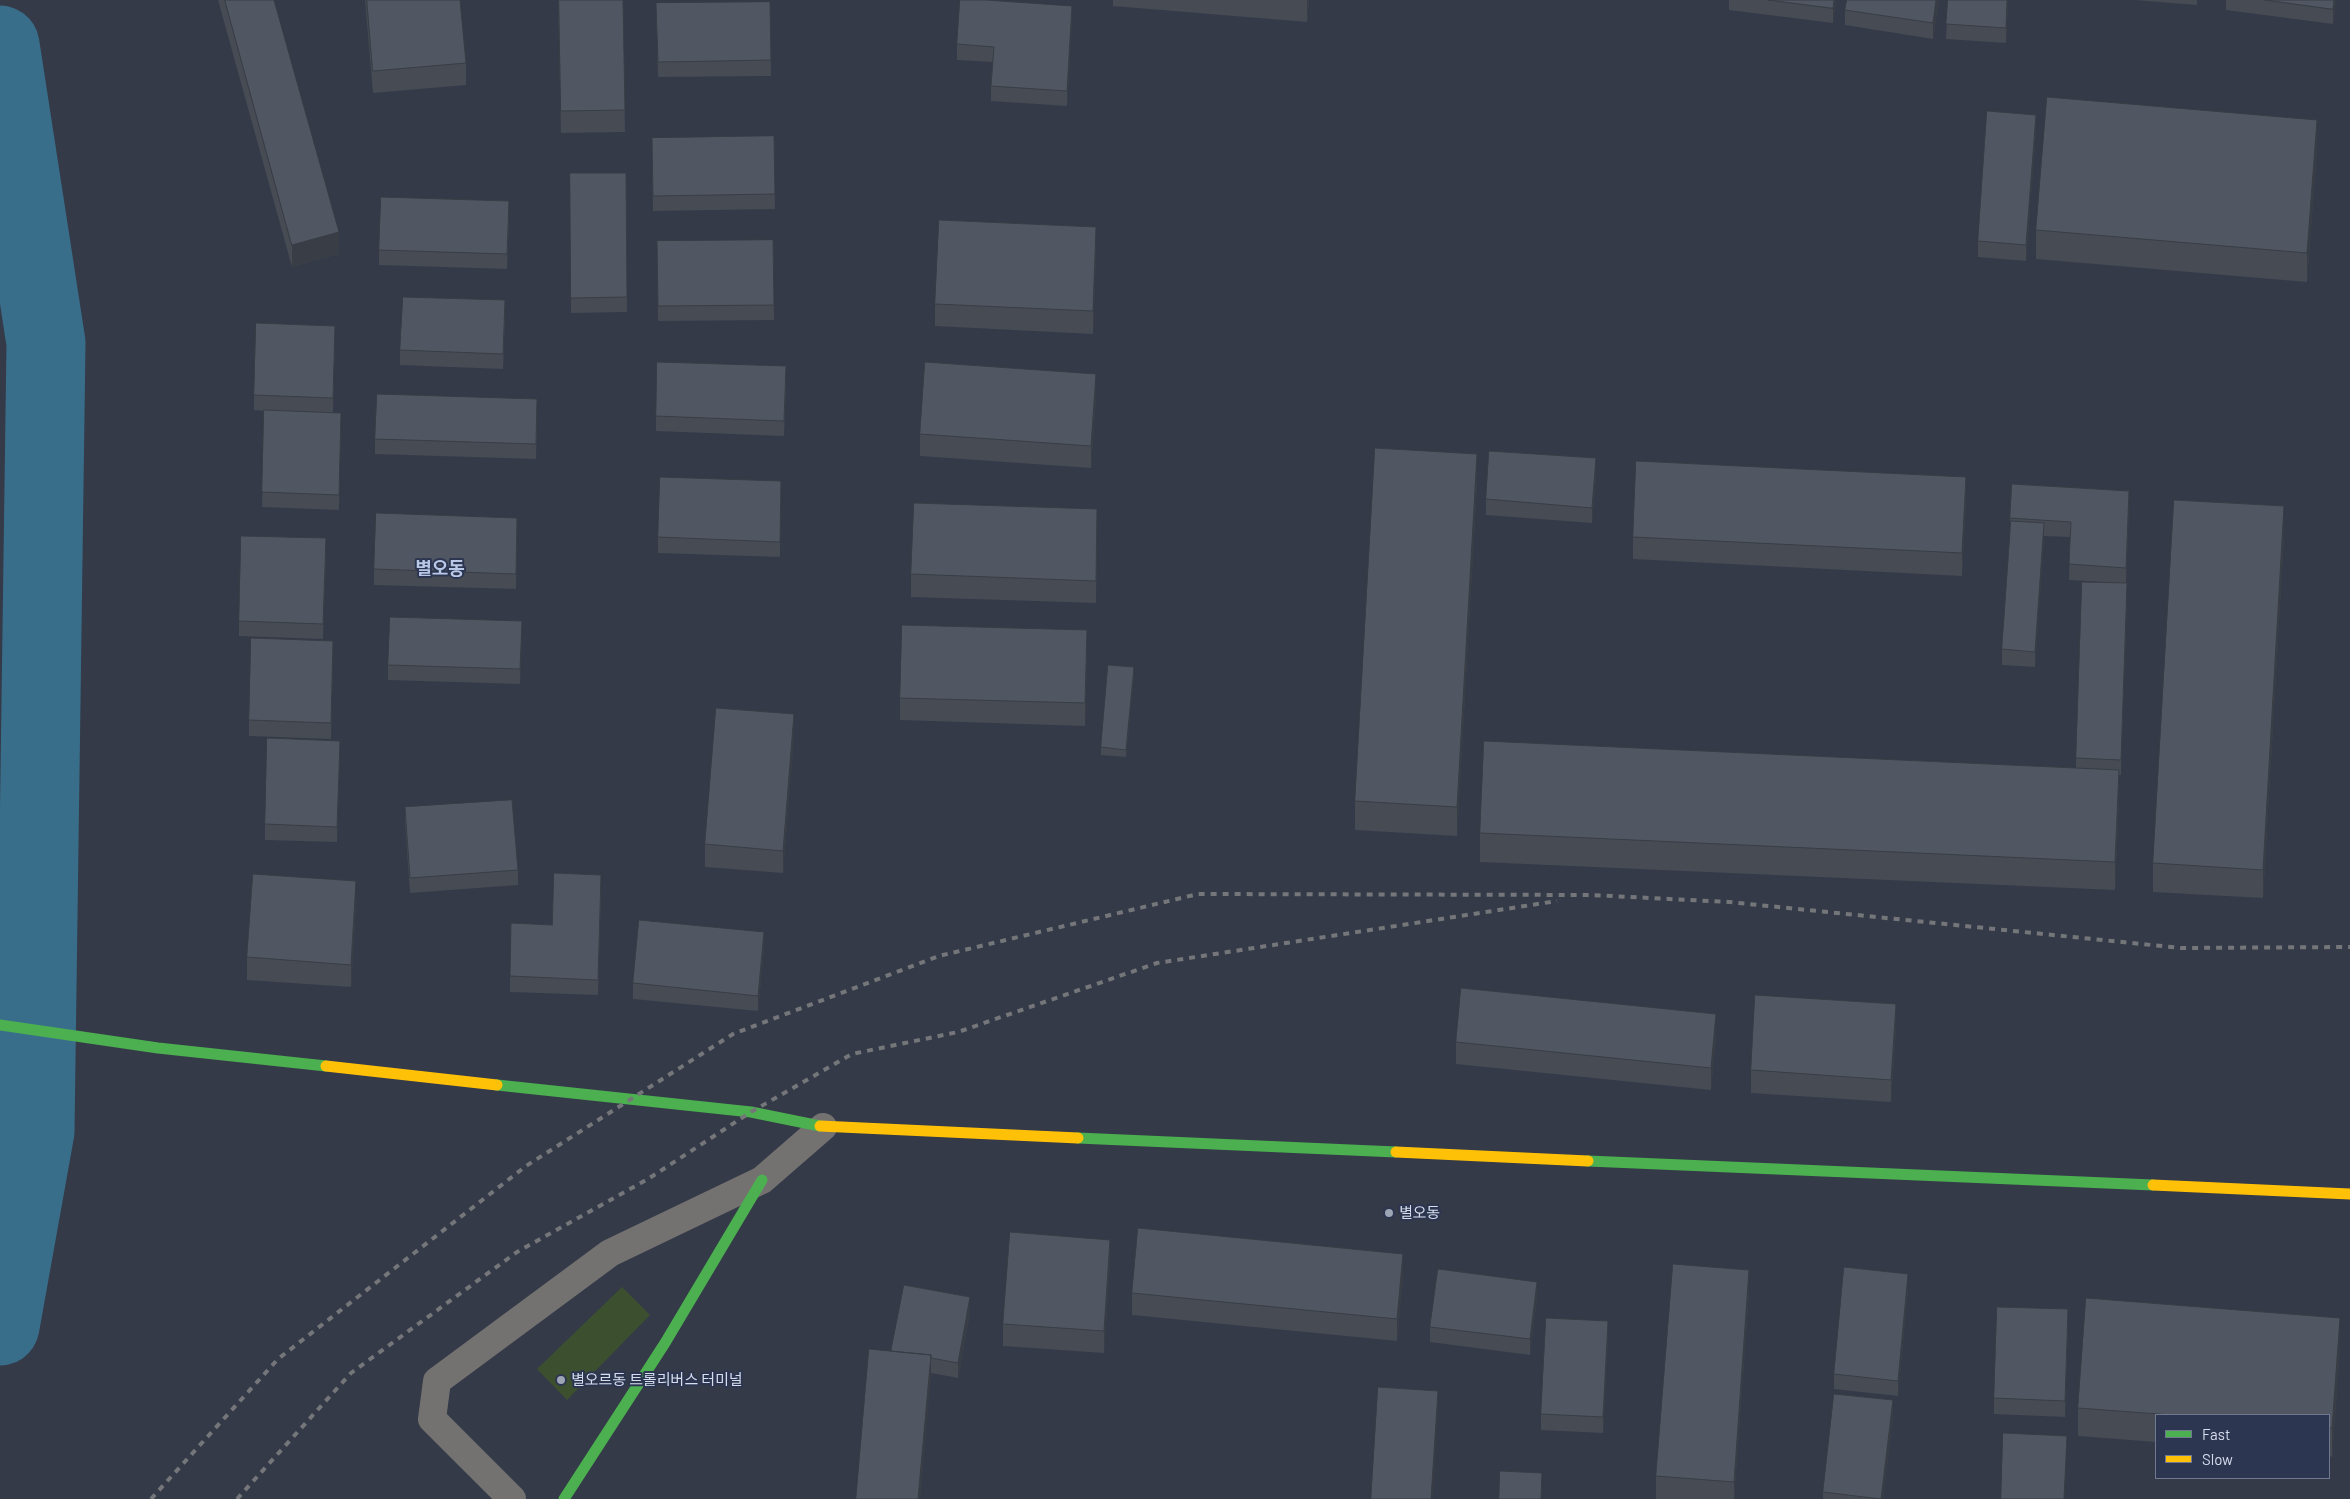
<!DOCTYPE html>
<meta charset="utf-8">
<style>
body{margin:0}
#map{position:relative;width:2350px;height:1499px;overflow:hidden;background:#343a48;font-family:Barlow,sans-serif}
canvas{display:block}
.legend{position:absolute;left:2155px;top:1414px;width:175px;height:65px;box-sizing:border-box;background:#2c3650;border:1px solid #70798f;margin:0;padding:6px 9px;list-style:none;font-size:15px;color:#d6deee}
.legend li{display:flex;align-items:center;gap:10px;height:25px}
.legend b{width:25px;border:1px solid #70798f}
</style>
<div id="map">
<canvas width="2350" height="1499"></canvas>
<ul class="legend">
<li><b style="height:6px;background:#4caf50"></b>Fast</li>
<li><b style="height:6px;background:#ffc107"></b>Slow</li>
</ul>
</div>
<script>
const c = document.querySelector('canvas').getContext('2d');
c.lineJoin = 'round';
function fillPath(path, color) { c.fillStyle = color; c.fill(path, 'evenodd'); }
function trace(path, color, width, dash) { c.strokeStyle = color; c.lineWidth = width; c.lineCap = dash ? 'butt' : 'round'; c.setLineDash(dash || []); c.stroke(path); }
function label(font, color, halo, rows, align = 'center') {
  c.font = font + ' Barlow,"Noto Sans KR",sans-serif'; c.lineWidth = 4; c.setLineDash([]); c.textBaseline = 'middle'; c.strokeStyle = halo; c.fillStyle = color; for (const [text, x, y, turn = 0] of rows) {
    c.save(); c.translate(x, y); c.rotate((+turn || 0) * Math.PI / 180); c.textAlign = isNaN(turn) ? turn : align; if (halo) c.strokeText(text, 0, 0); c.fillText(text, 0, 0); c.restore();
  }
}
fillPath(new Path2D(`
 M622 1287 650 1315 567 1400 537 1369Z`), '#3c502f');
trace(new Path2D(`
 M0 45 46 343 35 1131 0 1326`), '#396e8b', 79);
trace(new Path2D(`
 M512 1499 432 1419 437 1381 610 1253 762 1180 823 1127`), '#747271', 28);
trace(new Path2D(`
 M0 1025 158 1048 326 1066
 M497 1085 751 1112 820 1126
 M1078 1138 1396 1152
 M1588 1161 2153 1185
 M564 1499 665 1343 762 1180`), '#4caf50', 11);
trace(new Path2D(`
 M326 1066 497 1085
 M820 1126 1078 1138
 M1396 1152 1588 1161
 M2153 1185 2350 1194`), '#ffc107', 11);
trace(new Path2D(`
 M151 1499 278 1359 526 1166 733 1034 939 956 1198 894 1591 895 1729 902 2181 948 2350 947
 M237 1499 351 1373 517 1252 648 1179 751 1112 852 1054 958 1032 1157 963 1557 901`), '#747679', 4, [6, 6]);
fillPath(new Path2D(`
 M218 0H274L339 254 292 267Z
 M365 0H460L466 63V85L373 93Z
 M558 0H623L625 132 561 133Z
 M1113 0H1309L1307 22 1113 6Z
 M1729 0H1836L1833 23 1729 10Z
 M1847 0H1939L1933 39 1845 25V10Z
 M1948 0H2008L2006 43 1946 39Z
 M2134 0H2197V5Z
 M2226 0H2336L2333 24 2226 10Z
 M770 2 771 76 658 77 656 3Z
 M1072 21 1067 106 991 101V86L993 62 957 60V44Z
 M2036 130 2026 261 1978 257V241Z
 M774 136 775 209 653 211 652 138Z
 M2317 148 2307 282 2036 259V230Z
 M570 173H626L627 312 571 313Z
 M509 216 507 269 379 265V250Z
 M773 240 774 320 658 321 657 241Z
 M1096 249 1093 334 935 326V304Z
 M505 316 503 369 400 365V350Z
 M335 341 333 413 341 428 339 510 262 507 264 411 254 410V395Z
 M786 382 784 436 656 431V416Z
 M1096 397 1091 468 920 456V434Z
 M537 414 536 459 375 454V439Z
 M1596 474 1592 523 1486 515V499Z
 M781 481 780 557 658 553V537Z
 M1477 482 1457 836 1355 830V801Z
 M1966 499 1962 576 1633 559V537Z
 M2129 506 2126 583 2127 598 2121 775H2119V798L2115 890 1480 862V833L2076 768V758L2120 583 2069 580 2070 537 2044 536 2035 667 2002 665V649L2011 534H2010V518Z
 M1097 532 1096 603 911 597V574Z
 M517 534 516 589 374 585V569Z
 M2284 535 2263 898 2153 892V863Z
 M326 554 323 639 239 636V621Z
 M522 636 520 684 388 680V665Z
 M1087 653 1085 726 900 720V698Z
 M333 657 331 739 249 736V720Z
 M1134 675 1126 757 1101 755V747Z
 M794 736 783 873 705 867V844Z
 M340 756 337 842 265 840V824Z
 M405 807 518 870V885L410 893 405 822Z
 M601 890 598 995 510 992V976L552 925Z
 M356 904 351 987 247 980V957Z
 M764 947 758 1011 633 999V983Z
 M1896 1027 1891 1102 1751 1093V1070Z
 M1716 1036 1711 1090 1456 1064V1042Z
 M1110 1262 1104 1353 1003 1346V1324Z
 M1403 1277 1397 1341 1132 1315V1293Z
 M1908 1289 1898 1396 1834 1389V1374Z
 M1749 1292 1734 1499H1656V1476Z
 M1537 1297 1530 1355 1430 1342V1327Z
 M970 1313 958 1378 931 1373 920 1499H856L891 1351Z
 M2068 1325 2065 1417 1994 1414V1398Z
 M1608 1336 1603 1433 1541 1430V1414Z
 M2340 1347 2332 1457 2329 1456V1415H2156V1442L2078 1436V1408Z
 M1893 1415 1883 1499H1823V1492Z`), '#464b54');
fillPath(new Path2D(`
 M1307 0H1309L1307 22Z
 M1834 0H1836L1833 23V8Z
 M1936 0H1939L1933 39V23Z
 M2007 0H2008L2006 43V28Z
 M2334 0H2336L2333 24V9Z
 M1072 6V21L1067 106V91Z
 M2036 115V130L2026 261V245Z
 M2317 120V148L2307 282V253Z
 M1096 227V249L1093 334V311Z
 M339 232V254L292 267V245Z
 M335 326V341L333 413V398Z
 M1096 374V397L1091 468V446Z
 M341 413V428L339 510V495Z
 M1477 454V482L1457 836V807Z
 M1596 458V474L1592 523V508Z
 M1966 477V499L1962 576V553Z
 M2129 491V506L2126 583V568Z
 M2284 506V535L2263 898V870Z
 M1097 509V532L1096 603V581Z
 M2044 523V538L2035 667V652Z
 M326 538V554L323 639V624Z
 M2127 583V598L2121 775V760Z
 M522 621V636L520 684V669Z
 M1087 630V653L1085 726V703Z
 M333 641V657L331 739V723Z
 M1134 667V675L1126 757V750Z
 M794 714V736L783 873V851Z
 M340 741V756L337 842V827Z
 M2119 770V798L2115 890V862Z
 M356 881V904L351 987V965Z
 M764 932V947L758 1011V996Z
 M1896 1004V1027L1891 1102V1080Z
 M1716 1014V1036L1711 1090V1068Z
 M1110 1240V1262L1104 1353V1331Z
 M1403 1254V1277L1397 1341V1319Z
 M1749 1270V1292L1734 1499V1482Z
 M1908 1274V1289L1898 1396V1381Z
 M1537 1282V1297L1530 1355V1339Z
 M970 1297V1313L958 1378V1363Z
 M2068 1309V1325L2065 1417V1401Z
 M2340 1318V1347L2332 1457V1428Z
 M1608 1321V1336L1603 1433V1417Z
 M931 1355V1377L920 1499H918Z
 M1438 1391V1413L1433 1499H1431Z
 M1893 1400V1415L1883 1499H1881Z
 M2067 1436 2065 1499H2064Z`), '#393d45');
const building = new Path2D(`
 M225 0H274L339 232 292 245Z
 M367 0H460L466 63 373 71Z
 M559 0H623L625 110 561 111Z
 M960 0H986L1072 6 1067 91 991 86 994 47 957 44Z
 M1768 0H1834L1833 8Z
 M1847 0H1936L1933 23 1845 10Z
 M1948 0H2007L2006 28 1946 24Z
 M2265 0H2334L2333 9Z
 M770 2 771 60 658 62 656 3Z
 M2047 97 2317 120 2307 253 2036 230Z
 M1987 111 2036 115 2026 245 1978 241Z
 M774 136 775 194 653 196 652 138Z
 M570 173H626L627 297 571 298Z
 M381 197 509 201 507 254 379 250Z
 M939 220 1096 227 1093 311 935 304Z
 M773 240 774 305 658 306 657 241Z
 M403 297 505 300 503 354 400 350Z
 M256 323 335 326 333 398 254 395Z
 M657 362 786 366 784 421 656 416Z
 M925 362 1096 374 1091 446 920 434Z
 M377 394 537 399 536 444 375 439Z
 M264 410 341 413 339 495 262 492Z
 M1375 448 1477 454 1457 807 1355 801Z
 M1489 451 1596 458 1592 508 1486 499Z
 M1636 461 1966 477 1962 553 1633 537Z
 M660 477 781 481 780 542 658 537Z
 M2012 484 2129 491 2126 568 2069 564 2071 522 2010 518Z
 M2174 500 2284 506 2263 870 2153 863Z
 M914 503 1097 509 1096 581 911 574Z
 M376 513 517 518 516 574 374 569Z
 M2011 521 2044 523 2035 652 2002 649Z
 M241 536 326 538 323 624 239 621Z
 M2082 582 2127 583 2121 760 2076 758Z
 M390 617 522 621 520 669 388 665Z
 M902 625 1087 630 1085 703 900 698Z
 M251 638 333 641 331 723 249 720Z
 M1108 665 1134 667 1126 750 1101 747Z
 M716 708 794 714 783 851 705 844Z
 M267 738 340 741 337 827 265 824Z
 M1484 741 2119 770 2115 862 1480 833Z
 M512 800 518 870 410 878 405 807Z
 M554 873 601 875 598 980 510 976 511 923 552 925Z
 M253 874 356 881 351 965 247 957Z
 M639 920 764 932 758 996 633 983Z
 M1461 988 1716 1014 1711 1068 1456 1042Z
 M1755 995 1896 1004 1891 1080 1751 1070Z
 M1138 1228 1403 1254 1397 1319 1132 1293Z
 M1010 1232 1110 1240 1104 1331 1003 1324Z
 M1673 1264 1749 1270 1734 1482 1656 1476Z
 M1844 1267 1908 1274 1898 1381 1834 1374Z
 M1438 1269 1537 1282 1530 1339 1430 1327Z
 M904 1285 970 1297 958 1363 931 1358V1355L891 1351Z
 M2086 1298 2340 1318 2332 1428H2329V1415H2172L2078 1408Z
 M1997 1307 2068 1309 2065 1401 1994 1398Z
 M1546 1318 1608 1321 1603 1417 1541 1414Z
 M869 1349 931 1355 918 1499H856Z
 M1378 1387 1438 1391 1431 1499H1371Z
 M1834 1394 1893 1400 1881 1499 1823 1492Z
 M2003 1433 2067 1436 2064 1499H2001Z
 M1500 1471 1542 1473 1541 1499H1499Z`);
fillPath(building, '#515762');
trace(building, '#393d45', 1);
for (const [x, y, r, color] of [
 [1389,1213,5,"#9da5b4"],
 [561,1380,5,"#9da5b4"]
]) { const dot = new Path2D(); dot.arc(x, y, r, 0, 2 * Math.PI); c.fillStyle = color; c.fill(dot); trace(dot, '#2c3650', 2); }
label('15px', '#d6deee', '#2c3650', [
 ["별오동",1399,1213],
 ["별오르동 트롤리버스 터미널",571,1380]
], 'left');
label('bold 18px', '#bac8e8', '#2c3650', [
 ["별오동",440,569]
]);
</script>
